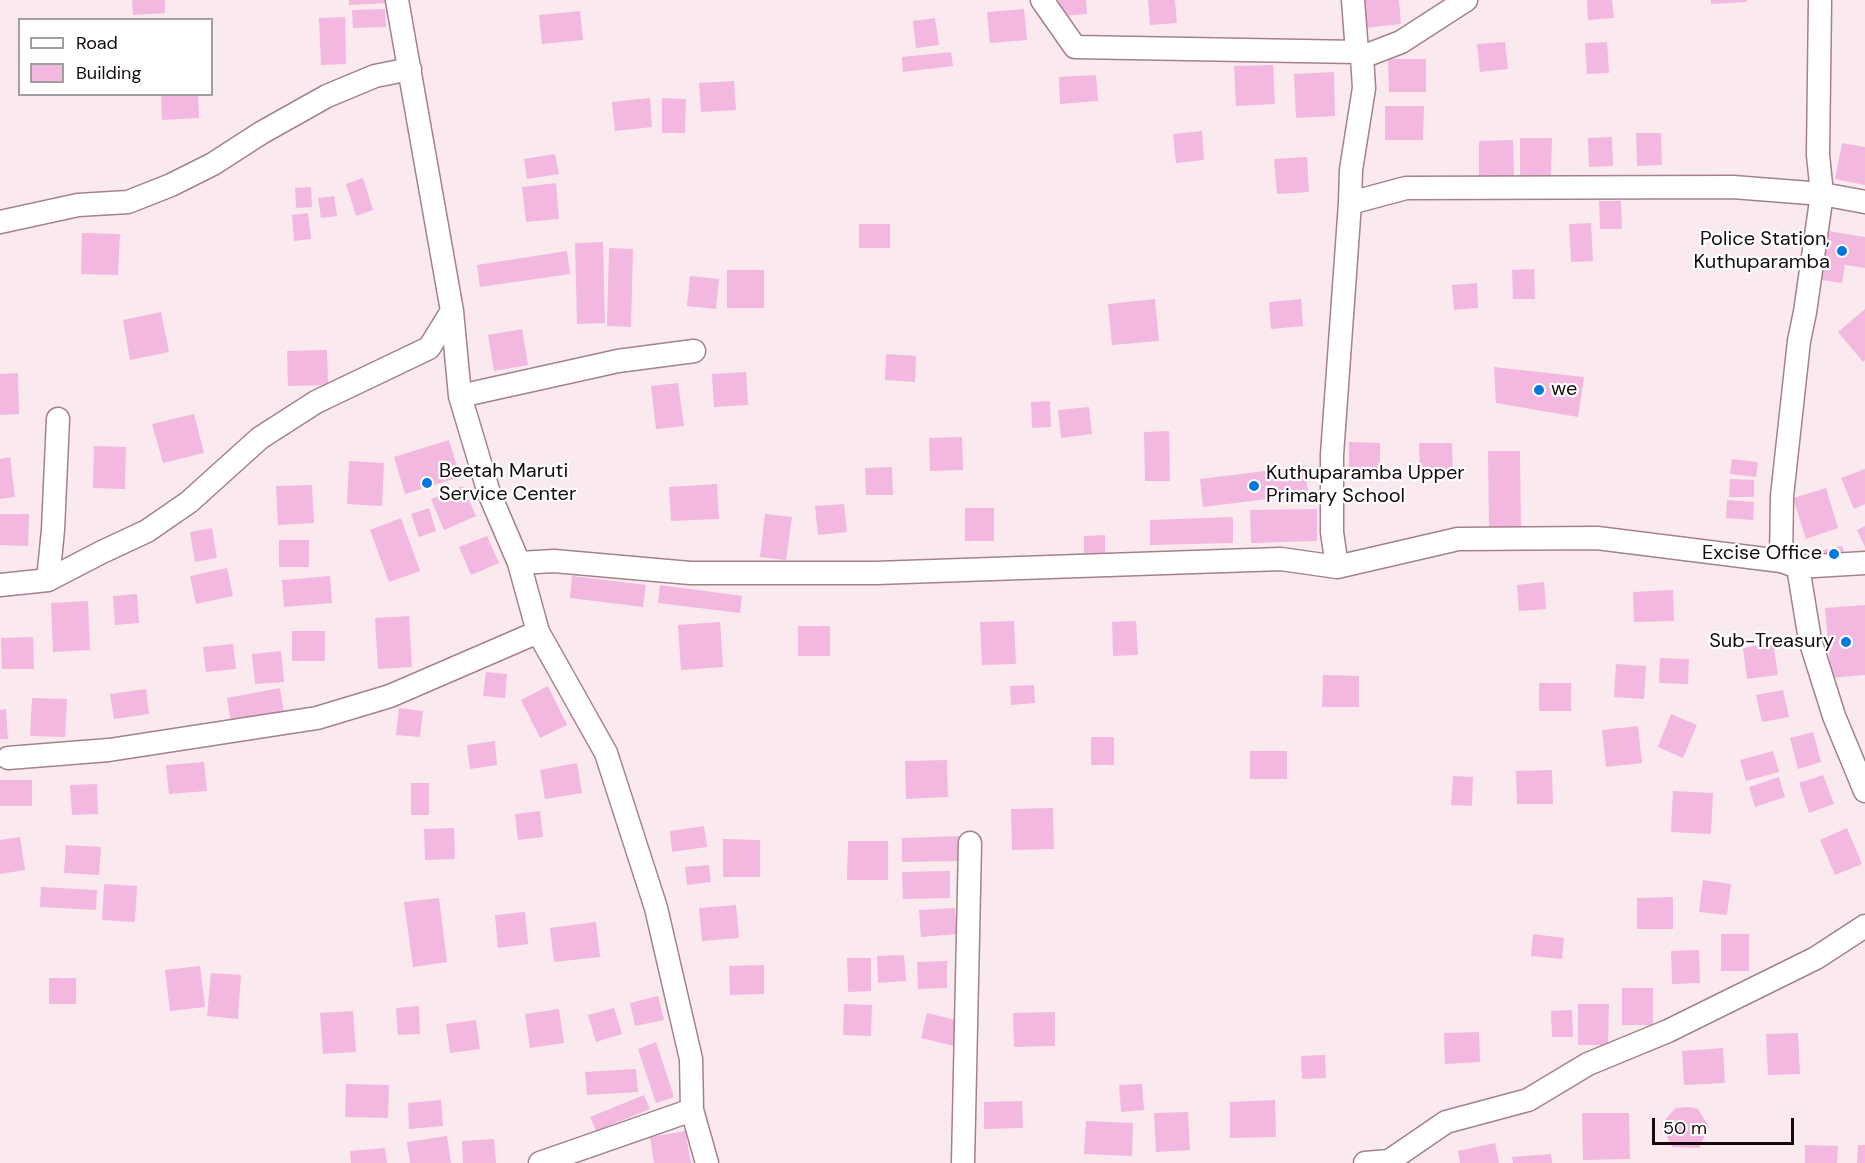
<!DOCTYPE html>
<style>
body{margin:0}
#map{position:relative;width:1865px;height:1163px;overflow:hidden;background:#faeaef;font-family:"DM Sans",sans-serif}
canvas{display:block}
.legend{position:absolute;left:18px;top:18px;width:195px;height:78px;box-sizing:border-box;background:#fff;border:2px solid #a29d9f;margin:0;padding:8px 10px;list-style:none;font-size:18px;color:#160a0e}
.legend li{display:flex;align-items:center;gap:12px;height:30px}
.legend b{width:30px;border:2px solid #a29d9f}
.scale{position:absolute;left:1652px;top:1118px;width:142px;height:27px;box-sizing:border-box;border:3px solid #160a0e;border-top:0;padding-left:8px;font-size:18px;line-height:21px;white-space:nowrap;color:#160a0e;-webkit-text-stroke:4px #fff;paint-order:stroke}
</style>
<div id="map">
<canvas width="1865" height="1163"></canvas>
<ul class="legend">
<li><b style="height:8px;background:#fff"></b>Road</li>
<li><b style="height:16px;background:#f2b8e0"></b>Building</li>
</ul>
<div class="scale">50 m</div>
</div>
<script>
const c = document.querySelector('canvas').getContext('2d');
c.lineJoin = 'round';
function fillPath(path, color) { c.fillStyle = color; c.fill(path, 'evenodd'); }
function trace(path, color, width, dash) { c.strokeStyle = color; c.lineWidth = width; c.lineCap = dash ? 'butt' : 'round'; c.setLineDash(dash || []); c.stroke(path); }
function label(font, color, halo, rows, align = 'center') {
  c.font = font + ' "DM Sans",sans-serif'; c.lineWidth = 4.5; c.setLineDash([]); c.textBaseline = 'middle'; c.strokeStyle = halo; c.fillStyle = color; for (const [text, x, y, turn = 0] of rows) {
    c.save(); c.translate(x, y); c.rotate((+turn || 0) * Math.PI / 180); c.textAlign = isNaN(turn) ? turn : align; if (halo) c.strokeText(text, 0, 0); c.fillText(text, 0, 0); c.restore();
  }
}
fillPath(new Path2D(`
 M132 0H165V13L133 15Z
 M349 0H388L389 3 349 5Z
 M1058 0H1086L1087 14 1060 16Z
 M1148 0H1175L1177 23 1150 25Z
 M1361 0H1399L1401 24 1364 28Z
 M1587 0H1612L1614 18 1588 20Z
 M1711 0H1747V2L1711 4Z
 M385 9 386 27 353 28 352 10Z
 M1024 9 1027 40 990 43 987 12Z
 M580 11 583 40 542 44 539 15Z
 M345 17 346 64 321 65 319 18Z
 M935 18 939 45 916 48 913 21Z
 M1505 42 1508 69 1480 72 1477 44Z
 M1607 42 1609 73 1587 74 1585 43Z
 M951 52 953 66 903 72 902 57Z
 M1388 59H1426V92H1389Z
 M1273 65 1275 104 1236 106 1234 66Z
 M1334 72 1335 116 1296 118 1294 74Z
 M1096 75 1098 101 1060 104 1059 77Z
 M734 81 736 110 701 112 699 83Z
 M161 94H198L199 118 162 120Z
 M650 98 652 127 615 131 612 102Z
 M662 98 686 99 685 133H662Z
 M1385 106H1424L1423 140H1385Z
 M1202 131 1204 160 1176 163 1173 134Z
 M1636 133H1661L1662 165 1637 166Z
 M1612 137 1613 166 1589 167 1588 138Z
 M1520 138H1552L1551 176 1520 175Z
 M1513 140 1514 177 1479 178V141Z
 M1842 143 1865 147V185L1835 179Z
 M555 154 559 174 527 179 524 159Z
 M1307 157 1309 192 1277 194 1274 159Z
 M363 178 373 210 356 216 346 184Z
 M556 183 559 219 526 222 522 187Z
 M311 187 312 207 296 208 295 188Z
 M334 196 337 216 321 218 318 198Z
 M1599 201H1621L1622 229H1600Z
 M308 213 311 239 294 241 292 215Z
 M1591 223 1593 261 1571 262 1569 224Z
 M859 224H890V248H859Z
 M1822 230 1865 237V268L1845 265 1842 283 1815 279Z
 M82 233 120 234 118 275 81 274Z
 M603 242 605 323 577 324 575 243Z
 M609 248 633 249 631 327 607 326Z
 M567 251 570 274 480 287 477 265Z
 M1534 269 1535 299H1513L1512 270Z
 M727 270H764V308H727Z
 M690 276 719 279 716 309 687 306Z
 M1477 283 1478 308 1454 310 1452 285Z
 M1155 299 1159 341 1112 345 1108 304Z
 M1301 299 1303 326 1271 329 1269 302Z
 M1865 309V360L1863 362 1838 332Z
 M161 312 169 352 130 360 123 320Z
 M522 329 528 365 494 371 488 335Z
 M327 350 328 385 288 386 287 351Z
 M886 354 916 356 915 382 885 380Z
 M1494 367 1584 377 1578 417 1496 403Z
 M746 372 748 405 714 407 712 374Z
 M18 373 19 414 0 415V374Z
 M678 383 684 426 656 429 651 386Z
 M1050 401 1051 427 1032 428 1031 402Z
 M1089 407 1092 434 1061 438 1058 410Z
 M194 414 204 453 163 463 152 424Z
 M1169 431 1170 481H1145L1144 432Z
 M962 437 963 470 930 471 929 438Z
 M449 440 460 477 405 494 394 457Z
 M1349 442 1380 443V470L1349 469Z
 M1419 443H1452L1453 474 1420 475Z
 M94 446 126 447 125 489 93 488Z
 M1488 451H1520L1521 530H1489Z
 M10 457 15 497 0 499V459Z
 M1732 459 1758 462 1756 477 1730 474Z
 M349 461 384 463 382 506 347 504Z
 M1305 466 1308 494 1203 507 1200 479Z
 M892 467 893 495H866L865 468Z
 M1865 469V504L1854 509 1841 478Z
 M1730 479 1754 480V497H1729Z
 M717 484 719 519 671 521 669 487Z
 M312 485 314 523 278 525 276 486Z
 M463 486 476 516 444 530 431 499Z
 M1826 488 1838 528 1806 539 1793 498Z
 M1727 500 1754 502 1753 520 1726 518Z
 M844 504 847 532 818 535 815 506Z
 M429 508 436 531 419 537 411 514Z
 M965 508H994V541H965Z
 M1317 509V541L1251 543 1250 510Z
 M0 514H29L28 546 0 545Z
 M765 514 792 517 786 560 760 557Z
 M1233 517V543L1150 545V520Z
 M401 518 420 571 389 582 370 530Z
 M1865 526V547L1857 530Z
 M212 528 217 558 195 562 190 532Z
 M1105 535V556L1084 557V536Z
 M487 536 499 563 471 575 459 547Z
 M279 540H309V567H279Z
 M1842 546 1845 557 1825 559 1823 550Z
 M227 568 233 596 196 604 190 576Z
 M330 576 332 603 284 607 282 580Z
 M572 576 646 585 643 607 570 598Z
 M1544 582 1546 609 1519 611 1517 585Z
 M660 585 742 596 740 613 658 603Z
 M1673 590 1674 621 1634 622 1633 592Z
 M137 594 139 623 115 625 113 596Z
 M88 601 90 650 53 652 51 603Z
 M1865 605V675L1831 678 1825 608Z
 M409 616 412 667 378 669 375 618Z
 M1014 621 1016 664 982 665 980 622Z
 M1136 621 1138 655 1113 656 1112 622Z
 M720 622 723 667 681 670 678 625Z
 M798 626H830V656H798Z
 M292 631H325V661H292Z
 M33 637 34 669H2L1 638Z
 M1773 643 1778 675 1747 679 1743 648Z
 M233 644 236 669 206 672 203 647Z
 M281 651 284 682 255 684 252 654Z
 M1660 658 1689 659 1688 684 1659 683Z
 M1616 664 1646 666 1644 699 1614 697Z
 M486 672 507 674 505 698 483 696Z
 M1323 675 1359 676V707H1322Z
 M1539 683H1571V711H1539Z
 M1034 685 1035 703 1011 705 1010 686Z
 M548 686 567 725 540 738 521 700Z
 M280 688 284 713 231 723 227 698Z
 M146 689 149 714 114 719 110 694Z
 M1783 690 1789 717 1762 722 1756 695Z
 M32 698 67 699 65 737 30 736Z
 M399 708 423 711 420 737 396 735Z
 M6 709 8 739H0V710Z
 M1671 714 1697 725 1683 758 1658 747Z
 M1638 726 1642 763 1606 767 1602 730Z
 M1813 732 1821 762 1798 769 1790 738Z
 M1091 737H1114V765H1091Z
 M495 741 497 765 470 769 467 745Z
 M1250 751H1287V779H1250Z
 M1773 751 1779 772 1746 781 1740 760Z
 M947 760 948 797 906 799 905 761Z
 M204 762 207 791 169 794 166 765Z
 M577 763 582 793 545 799 540 770Z
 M1552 770 1553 804H1517L1516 771Z
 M1823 775 1834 804 1809 813 1799 783Z
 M1453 776 1473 777 1472 806 1451 805Z
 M1779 777 1785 797 1755 807 1749 787Z
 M0 780H32V806H0Z
 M411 783H429V815H411Z
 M97 784 98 814 72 815 70 785Z
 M1673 791 1713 793 1711 834 1671 832Z
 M1053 808 1054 849 1012 850 1011 809Z
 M540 811 543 837 518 840 515 814Z
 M704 826 707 847 672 852 670 831Z
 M454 828 455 859 425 860 424 829Z
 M1847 828 1862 864 1835 875 1820 840Z
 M960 836V861L902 862V838Z
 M20 837 25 870 0 874V840Z
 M723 839 760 840V877H723Z
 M848 841H888V880H847Z
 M66 845 101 847 99 875 64 873Z
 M709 865 711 882 687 885 685 867Z
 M950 871V898L903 899 902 872Z
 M1703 880 1731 884 1727 915 1699 912Z
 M104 884 137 886 135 922 102 920Z
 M41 887 97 890 96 910 40 907Z
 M1673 897V929H1637V898Z
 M439 898 447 962 413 967 404 902Z
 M736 905 739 938 702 941 699 908Z
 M955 908 957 934 921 937 919 910Z
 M525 912 528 944 498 948 495 915Z
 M596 922 600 957 554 962 550 928Z
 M1533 934 1564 938 1562 959 1531 956Z
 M1721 934H1749V971H1721Z
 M1699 950 1700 983 1672 984 1671 951Z
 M904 955 906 981 878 983 877 956Z
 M847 958H871V991L848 992Z
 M947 961V988L918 989 917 962Z
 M764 965V994L730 995 729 966Z
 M200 966 205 1007 170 1011 165 970Z
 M211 973 241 975 238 1019 207 1016Z
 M49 978H76V1004H49Z
 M1622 988H1653V1025H1622Z
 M658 996 664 1020 635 1026 630 1003Z
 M844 1004 872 1005 871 1036 843 1035Z
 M1578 1004H1609L1608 1045H1578Z
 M419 1006 420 1034 398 1035 396 1008Z
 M614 1008 622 1034 596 1042 588 1015Z
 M559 1009 564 1043 530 1048 525 1014Z
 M1572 1010 1573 1037H1552L1551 1011Z
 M353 1011 356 1052 323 1054 320 1013Z
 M1055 1012V1046L1014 1047 1013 1013Z
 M927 1013 960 1021 954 1046 921 1038Z
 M476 1020 480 1049 450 1053 446 1024Z
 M1479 1032 1480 1062 1445 1064 1444 1033Z
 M1798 1033 1800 1074 1768 1075 1766 1034Z
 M656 1042 674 1097 656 1103 638 1049Z
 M1723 1048 1725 1083 1684 1085 1682 1051Z
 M1325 1055 1326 1078 1302 1079 1301 1056Z
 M636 1069 638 1092 587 1095 585 1072Z
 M346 1084 389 1085 388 1118 345 1117Z
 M1142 1084 1144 1110 1121 1112 1119 1085Z
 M644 1095 650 1109 596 1131 590 1117Z
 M441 1100 443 1126 409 1129 408 1103Z
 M1275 1100 1276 1137 1230 1138V1102Z
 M1022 1101 1023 1128 984 1129V1102Z
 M1689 1107 1698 1109 1709 1127 1699 1148 1672 1147 1662 1126 1668 1116 1676 1108Z
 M1188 1112 1190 1150 1156 1152 1154 1113Z
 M1582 1113H1629L1630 1159 1583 1160Z
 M1086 1121 1133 1123 1132 1156 1084 1154Z
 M685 1131 691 1163H654L650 1137Z
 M447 1136 451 1163H410L407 1142Z
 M494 1139 496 1163H463L462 1141Z
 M1495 1143 1499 1163H1460L1458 1151Z
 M1805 1145 1838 1146 1837 1163H1805Z
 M1858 1145H1865V1163H1857Z
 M385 1148 387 1163H351L350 1151Z
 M1551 1154 1552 1163H1513L1512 1157Z`), '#f2b8e0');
const street = new Path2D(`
 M397 0 452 311 460 396 489 493 519 563 538 632 606 753 656 908 691 1059 692 1110 707 1163
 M1042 0 1075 47 1357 52
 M1353 0 1357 52 1362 57 1364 88 1351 170 1350 203 1406 188 1733 187 1822 194 1818 155 1820 0
 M1362 57 1401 42 1466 0
 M0 222 78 205 128 202 171 185 213 164 261 133 327 96 375 76 410 69
 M460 396 618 361 694 351
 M1781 561 1782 496 1799 341 1805 312 1822 194 1865 202
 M519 563 554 561 690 573H876L1281 559 1337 567 1458 539 1597 538 1781 561 1798 567 1810 640 1834 716 1865 791
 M1337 567 1332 532V455L1350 203
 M1798 567 1865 563
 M48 580 53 530 58 419
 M0 585 48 580 102 552 147 531 189 502 260 438 316 402 429 348 452 311
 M8 758 109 750 317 718 390 696 538 632
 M540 1163 692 1110
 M963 1163 970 843
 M1365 1163 1389 1161 1446 1122 1528 1100 1588 1064 1668 1031 1816 958 1865 926`);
trace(street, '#a4818b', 25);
trace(street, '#fff', 22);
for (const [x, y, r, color] of [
 [1842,251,6,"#0379e0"],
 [1539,390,6,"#0379e0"],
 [427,483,6,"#0379e0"],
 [1254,486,6,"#0379e0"],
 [1834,554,6,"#0379e0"],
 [1846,642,6,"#0379e0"]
]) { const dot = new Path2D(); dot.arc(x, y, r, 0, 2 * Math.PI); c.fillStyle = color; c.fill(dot); trace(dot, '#fff', 2); }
label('20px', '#160a0e', '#fff', [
 ["Police Station,",1830,240],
 ["Kuthuparamba",1830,263],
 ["we",1551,390,"left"],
 ["Beetah Maruti",439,472,"left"],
 ["Service Center",439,495,"left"],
 ["Kuthuparamba Upper",1266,474,"left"],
 ["Primary School",1266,497,"left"],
 ["Excise Office",1822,554],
 ["Sub-Treasury",1834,642]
], 'right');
</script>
